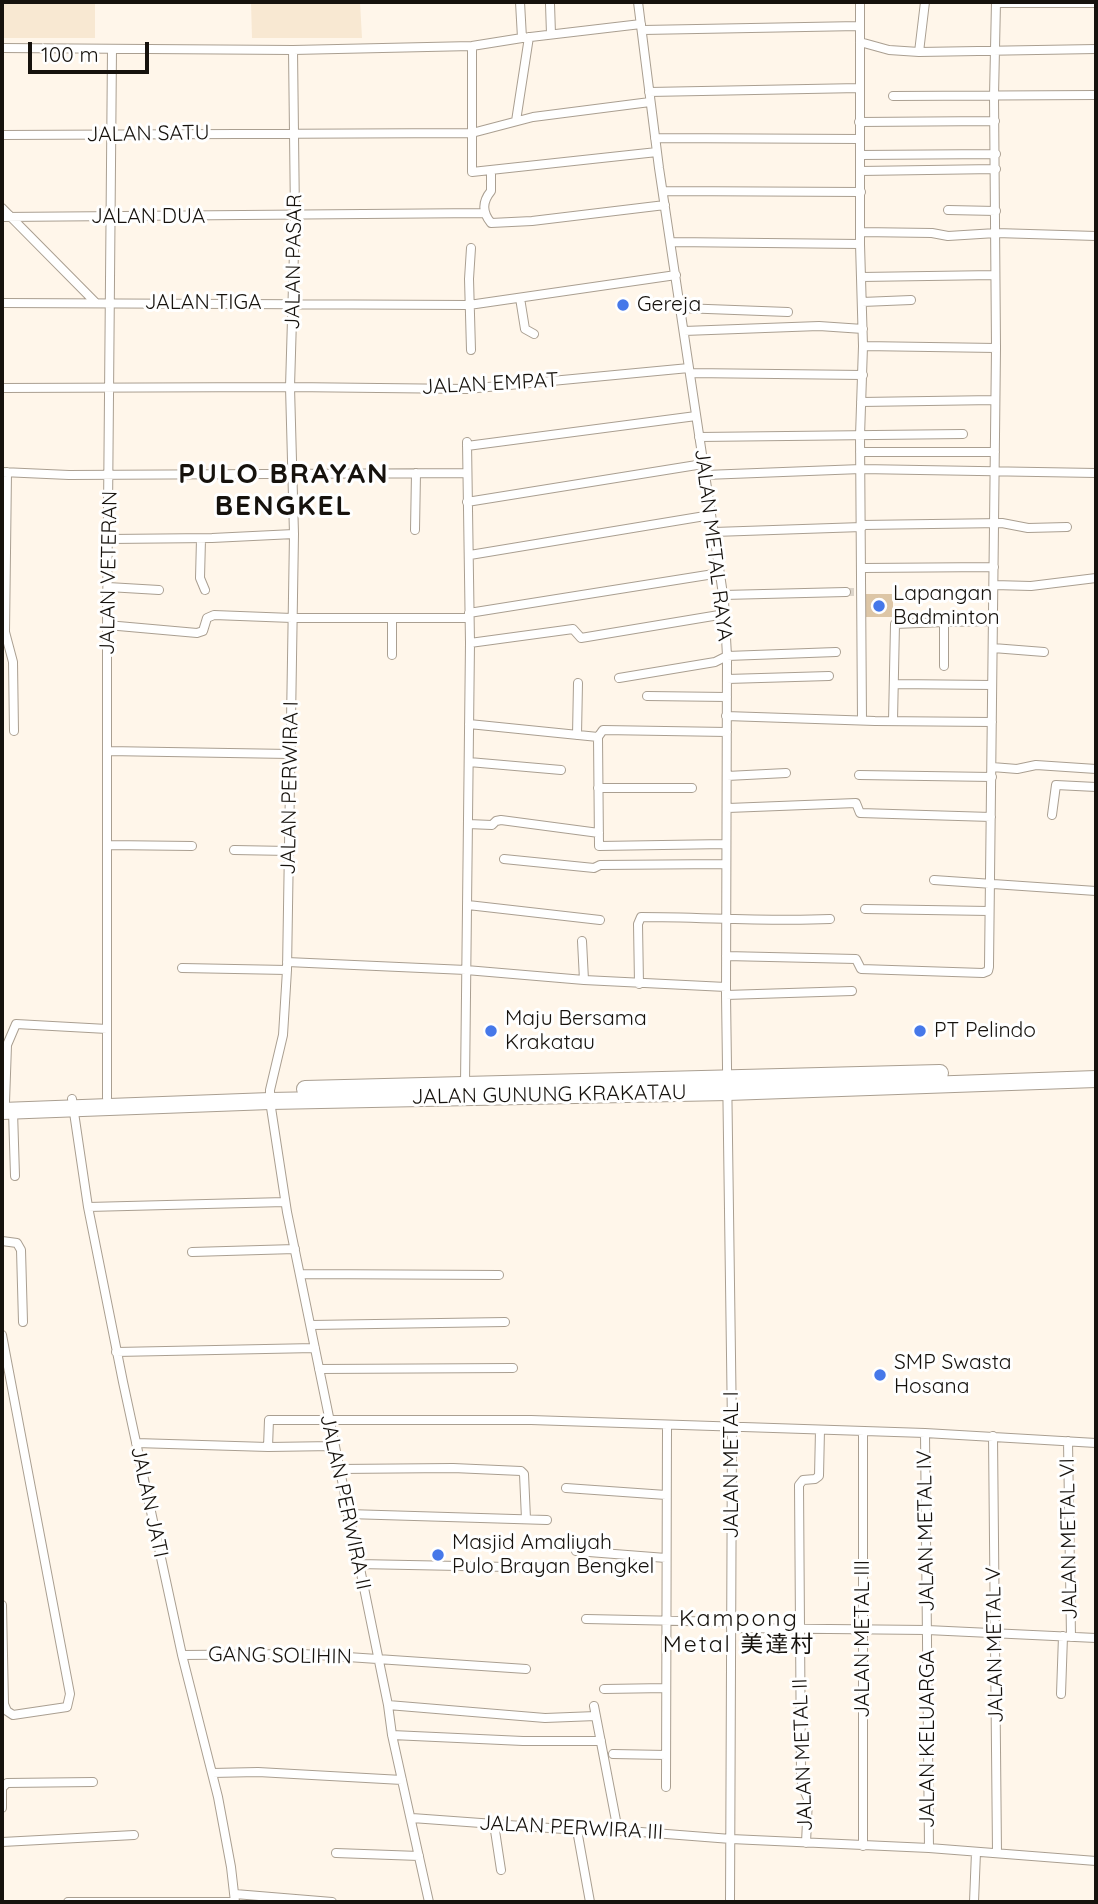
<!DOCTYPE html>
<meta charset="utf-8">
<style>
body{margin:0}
#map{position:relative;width:1098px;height:1904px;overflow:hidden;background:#fff6ea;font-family:Quicksand,sans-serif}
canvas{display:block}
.frame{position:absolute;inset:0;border:4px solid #16120d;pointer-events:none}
.scale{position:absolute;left:28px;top:42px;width:121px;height:32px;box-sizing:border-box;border:4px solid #16120d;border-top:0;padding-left:9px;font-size:21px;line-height:24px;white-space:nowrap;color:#16120d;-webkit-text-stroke:5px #fff;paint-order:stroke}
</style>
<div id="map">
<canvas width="1098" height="1904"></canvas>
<div class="frame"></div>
<div class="scale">100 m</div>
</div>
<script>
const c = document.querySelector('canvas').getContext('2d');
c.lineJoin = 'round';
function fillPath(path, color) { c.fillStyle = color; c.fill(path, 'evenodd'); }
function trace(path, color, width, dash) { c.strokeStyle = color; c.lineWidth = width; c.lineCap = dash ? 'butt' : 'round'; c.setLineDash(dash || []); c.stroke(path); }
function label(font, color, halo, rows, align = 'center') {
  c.font = font + ' Quicksand,"Noto Sans SC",sans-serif'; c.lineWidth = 6; c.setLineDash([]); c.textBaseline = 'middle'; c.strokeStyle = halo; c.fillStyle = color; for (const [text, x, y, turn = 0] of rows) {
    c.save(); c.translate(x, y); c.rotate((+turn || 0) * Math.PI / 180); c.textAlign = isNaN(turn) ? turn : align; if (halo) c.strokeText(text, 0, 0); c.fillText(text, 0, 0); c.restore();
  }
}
fillPath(new Path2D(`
 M2 2H95V38H2Z
 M251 2H360L362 38H252Z`), '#f8e8d2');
fillPath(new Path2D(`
 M865 594H893V617H865Z`), '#ddc6a6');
trace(new Path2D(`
 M846 592H859`), '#dcd4c9', 8, [8, 4]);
const street = new Path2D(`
 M520 2 522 38
 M638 2 659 168 724 601 727 656 726 995 732 1427 730 1902
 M860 2V244L863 346 860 436 862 720
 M996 3H1096
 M550 4 551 34
 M643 30 859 26
 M860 42 889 50 919 52 1096 49
 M472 46V172L657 152
 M2 48 293 50 472 46 522 38 641 24
 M293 50 295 217 290 387 294 534 287 970 283 1035 270 1090V1101L287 1212 388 1705 392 1735 429 1902
 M919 52 925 2
 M649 92 860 88
 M893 96 1096 95
 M516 121 529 37
 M859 122 995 121
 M2 135 472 133 533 117 650 102
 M655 138 860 139
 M860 155 996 154
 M491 171V191C482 202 482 212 491 223L532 221 665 205
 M860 171 996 169
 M663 191 861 192
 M2 208 95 302
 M948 210 996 211
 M2 217 484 213
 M860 232 932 233 948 236 996 233 1096 236
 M671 242 860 244
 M861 277 995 275
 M520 298 525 329 534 334
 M862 302 911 300
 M2 303 469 305 676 275
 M681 308 788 312
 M684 331 819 326 863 329
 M863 346 996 348
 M471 350 469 279 471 248
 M690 373 863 375
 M2 388 290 387 467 389 689 368
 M861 402 995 400
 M699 437 963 434
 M467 446 696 416
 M860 452H995
 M2 472 69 475 467 473
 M7 472 5 632 13 662 14 731
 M705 475 861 469 1096 473
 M467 502 703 464
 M862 525 1002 523 1028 528 1067 527
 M415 530 416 473
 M714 532 862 527
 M109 539 212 538 294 534
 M201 539 200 578 205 590
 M470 555 711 515
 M863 568 994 567
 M994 585 1031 586 1096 578
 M108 587 159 590
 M723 595 846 592
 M469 613 720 573
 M944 622 993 621
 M107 625 197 633 203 631 207 618 214 615 292 618H469
 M470 643 573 629 581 638 725 614
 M993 648 1044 652
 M392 655V618
 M619 678 715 662 727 656 836 652
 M727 679 829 676
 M894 684 992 685
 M647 696 727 697
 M726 716 875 721 992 722
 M893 721 895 624 944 622V666
 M469 724 598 737
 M577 735 578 683
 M598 737 599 846 726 844
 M598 737 603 730 727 732
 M107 751 290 754
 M469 762 561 770
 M992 767 1017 769 1036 765 1096 769
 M859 775 992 777
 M727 776 786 773
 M598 788H692
 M728 808 856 803 860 813 991 817
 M1052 815 1056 785 1096 787
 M468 824 492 825 496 821 501 820 599 833
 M108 845 192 846
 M234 850 289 851
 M504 859 594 868 600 865 725 864
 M934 880 1096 891
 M468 905 600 920
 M865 909 989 911
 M582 941 584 980
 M726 956 856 959 861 969 983 973 988 971 989 967 996 348 994 96 996 2
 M287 962 466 970 584 980 726 987
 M182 968 287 970
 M639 984 638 924 641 917C704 917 767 922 830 919
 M726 995 852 991
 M465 1084 470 643 467 442
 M107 1098V625L112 49
 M72 1099 88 1207 123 1382 182 1655 218 1797 231 1867 235 1902
 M5 1102 7 1045 16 1024 107 1029
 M13 1111 15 1176
 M88 1207 285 1202
 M2 1241 17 1243 21 1250 23 1322
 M192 1252 295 1249
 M301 1274 499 1275
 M311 1325 505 1322
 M2 1335 70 1694 67 1707 13 1715 7 1711 4 1704 2 1605
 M116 1352 315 1348
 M319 1369 513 1368
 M925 1433 929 1848
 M993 1436 997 1853
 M1068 1441 1071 1637
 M136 1443 268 1447 334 1446
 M268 1447 269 1420H531L925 1433 1096 1443
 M338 1469 453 1468 521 1471 524 1474 526 1519
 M566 1488 666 1495
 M348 1514 547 1520
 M576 1551 666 1558
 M358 1564 561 1568
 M586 1619 731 1622
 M731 1628 927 1630 1096 1638
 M182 1655 303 1654 526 1669
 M604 1689 666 1688
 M1061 1694 1063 1636
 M388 1705 545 1718 596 1716
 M594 1706 618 1831
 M392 1735 523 1741H601
 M613 1754 666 1755
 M212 1773 258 1772 402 1780
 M666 1787 667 1425
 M2 1808V1788L7 1783 93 1782
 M412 1818 577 1830 628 1831 731 1839 929 1848 1096 1861
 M494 1824 501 1870
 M577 1830 590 1902
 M2 1842 134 1835
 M806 1843 808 1799 802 1785 801 1771 799 1485 803 1480 815 1479 819 1476 820 1430
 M863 1846V1432
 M336 1853 419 1856
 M235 1894 332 1902
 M68 1902H235
 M974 1902 976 1852`);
const highway = new Path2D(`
 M305 1089 940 1073
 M2 1111 270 1101 728 1092 1096 1079`);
trace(street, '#aa9f91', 10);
trace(highway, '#aa9f91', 18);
trace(street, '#fff', 8);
trace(highway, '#fff', 16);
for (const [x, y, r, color] of [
 [623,305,7,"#4678e9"],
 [879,606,7,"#4678e9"],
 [491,1031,7,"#4678e9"],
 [920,1031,7,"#4678e9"],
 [880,1375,7,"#4678e9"],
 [438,1555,7,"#4678e9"]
]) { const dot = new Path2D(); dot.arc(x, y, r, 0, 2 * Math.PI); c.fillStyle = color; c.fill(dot); trace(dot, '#fff', 2.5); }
label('21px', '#16120d', '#fff', [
 ["JALAN SATU",148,134,-1],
 ["JALAN DUA",148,217],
 ["JALAN PASAR",294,262,-89],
 ["JALAN TIGA",203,303],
 ["JALAN EMPAT",490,384,-3],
 ["JALAN METAL RAYA",713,545,83],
 ["JALAN VETERAN",109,573,-89],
 ["JALAN PERWIRA I",290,788,-89],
 ["JALAN GUNUNG KRAKATAU",549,1095,-1],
 ["JALAN METAL I",732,1465,-90],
 ["JALAN JATI",149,1502,78],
 ["JALAN PERWIRA II",345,1502,78],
 ["JALAN METAL IV",926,1531,-91],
 ["JALAN METAL VI",1069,1539,-91],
 ["JALAN METAL III",863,1639,-90],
 ["JALAN METAL V",995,1645,-91],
 ["GANG SOLIHIN",280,1656,1],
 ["JALAN KELUARGA",928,1739,-90],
 ["JALAN METAL II",803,1755,-92],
 ["JALAN PERWIRA III",571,1828,3]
]);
label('21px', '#16120d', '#fff', [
 ["Gereja",637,305],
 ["Lapangan",893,594],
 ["Badminton",893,618],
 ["Maju Bersama",505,1019],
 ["Krakatau",505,1043],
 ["PT Pelindo",934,1031],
 ["SMP Swasta",894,1363],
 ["Hosana",894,1387],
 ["Masjid Amaliyah",452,1543],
 ["Pulo Brayan Bengkel",452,1567]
], 'left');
c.letterSpacing = '2px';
label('23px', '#16120d', '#fff', [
 ["Kampong",739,1619],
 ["Metal 美達村",739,1645]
]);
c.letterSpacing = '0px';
c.letterSpacing = '2px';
label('bold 28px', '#16120d', '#fff', [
 ["PULO BRAYAN",284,475],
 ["BENGKEL",284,507]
]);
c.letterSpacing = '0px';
</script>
